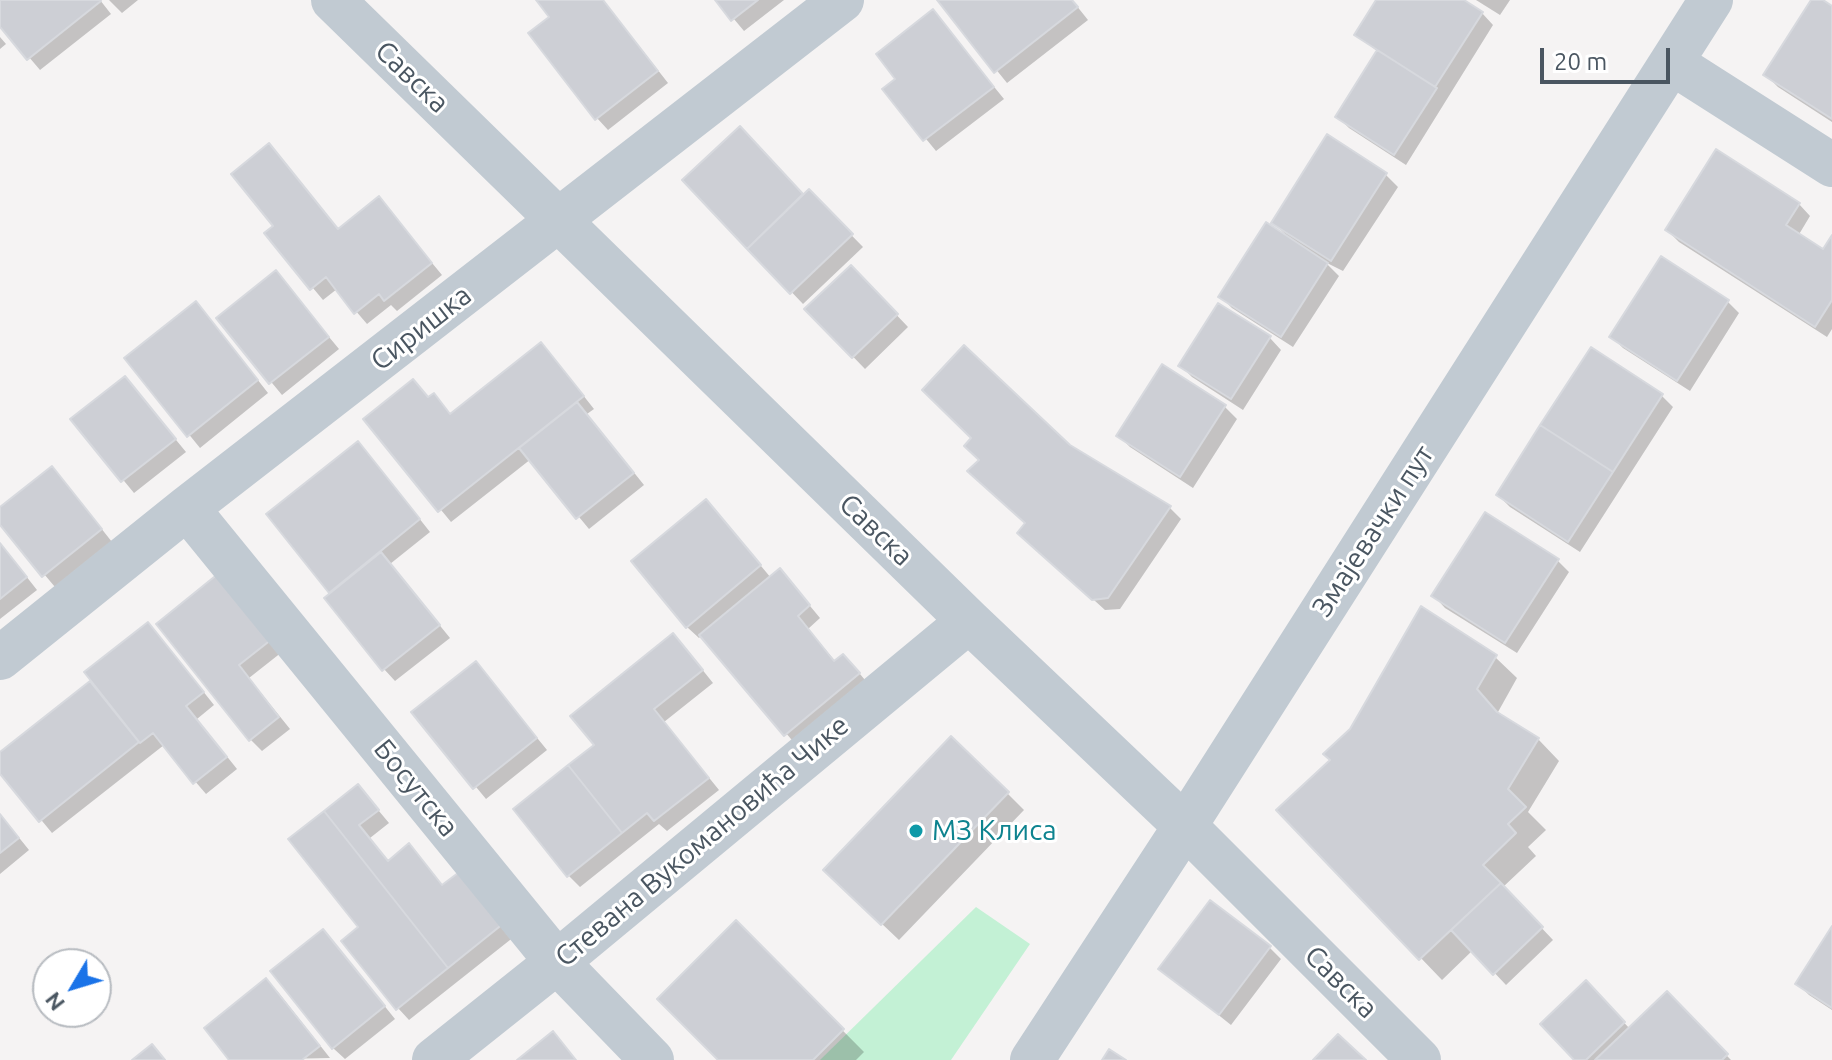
<!DOCTYPE html>
<meta charset="utf-8">
<style>
body{margin:0}
#map{position:relative;width:1832px;height:1060px;overflow:hidden;background:#f5f3f3;font-family:Ubuntu,sans-serif}
canvas{display:block}
.north{position:absolute;left:32px;top:948px;width:80px;height:80px;box-sizing:border-box;background:#fff;border:2px solid #b7bbc0;border-radius:50%;rotate:232deg;font-size:22px;font-weight:700;line-height:32px;text-align:center;color:#4a5661}
.north::after{content:'';display:block;margin:auto;width:28px;height:36px;background:#1a73e8;clip-path:polygon(50% 0,100% 100%,50% 72%,0 100%)}
.scale{position:absolute;left:1540px;top:48px;width:130px;height:36px;box-sizing:border-box;border:4px solid #4a5661;border-top:0;padding-left:10px;font-size:24px;line-height:28px;white-space:nowrap;color:#4a5661;-webkit-text-stroke:6px #fff;paint-order:stroke}
</style>
<div id="map">
<canvas width="1832" height="1060"></canvas>
<div class="north">N</div>
<div class="scale">20 m</div>
</div>
<script>
const c = document.querySelector('canvas').getContext('2d');
c.lineJoin = 'round';
function fillPath(path, color) { c.fillStyle = color; c.fill(path, 'evenodd'); }
function trace(path, color, width, dash) { c.strokeStyle = color; c.lineWidth = width; c.lineCap = dash ? 'butt' : 'round'; c.setLineDash(dash || []); c.stroke(path); }
function label(font, color, halo, rows, align = 'center') {
  c.font = font + ' Ubuntu,sans-serif'; c.lineWidth = 6; c.setLineDash([]); c.textBaseline = 'middle'; c.strokeStyle = halo; c.fillStyle = color; for (const [text, x, y, turn = 0] of rows) {
    c.save(); c.translate(x, y); c.rotate((+turn || 0) * Math.PI / 180); c.textAlign = isNaN(turn) ? turn : align; if (halo) c.strokeText(text, 0, 0); c.fillText(text, 0, 0); c.restore();
  }
}
fillPath(new Path2D(`
 M976 907 1030 944 951 1060H820Z`), '#c3f1d5');
fillPath(new Path2D(`
 M0 0H100L111 14 40 70 0 23Z
 M109 0H138L122 13Z
 M538 0H603L668 83 608 130 597 118 551 17Z
 M718 0H784L744 31Z
 M940 0H1072L1088 20 1007 83Z
 M1378 0H1461L1482 13 1493 25 1406 165 1349 128 1337 116 1378 52 1356 34Z
 M1476 0H1510L1500 15Z
 M1814 0H1819L1832 8V122L1778 87 1766 75Z
 M933 12 1004 99 936 151 885 89 898 79Z
 M0 37 6 44 0 49Z
 M1327 137 1386 175 1398 187 1343 271 1325 262 1339 276 1293 347 1232 308 1221 297 1287 236 1273 222Z
 M752 140 804 197 809 192 863 247 803 304 685 180Z
 M269 146 339 231 379 199 442 275 397 311 391 305 367 324 337 289 323 300 267 233 276 226Z
 M1799 204 1810 216 1798 236 1823 252 1832 238V329L1827 337 1679 242 1667 230Z
 M851 267 908 327 865 369 807 309Z
 M276 273 339 349 282 395 219 319Z
 M1727 301 1739 313 1690 391 1623 348 1612 337Z
 M207 315 268 393 200 448 127 358Z
 M1270 338 1281 350 1243 410 1192 377 1181 366Z
 M552 356 594 409 587 414 644 485 589 529 531 459 451 522 366 419 413 382 429 399 433 396 451 416Z
 M1163 367 1225 407 1237 419 1193 488 1130 447 1119 436Z
 M125 378 186 452 134 493 73 419Z
 M1661 395 1673 407 1580 552 1510 507 1498 495Z
 M1069 447 1170 508 1181 519 1120 609 1105 610 1032 544Z
 M369 455 430 532 390 564 450 638 395 681 384 669 332 594 268 515Z
 M63 480 112 542 55 587 0 522V509Z
 M717 513 771 578 791 583 820 618 808 629 836 662 855 668 870 686 797 746 702 635 699 638 687 627Z
 M0 543 37 590 0 619Z
 M1557 560 1569 572 1517 653 1445 608 1434 596Z
 M219 576 282 652 249 678 290 729 262 751 250 739Z
 M159 636 214 705 197 719 237 769 206 794 164 745 52 833 0 770V755L93 681Z
 M685 648 713 683 664 722 719 790 667 831 659 824 580 887 568 875 596 745Z
 M1495 657 1517 678 1498 712 1538 739 1559 761 1528 812 1546 830 1528 847 1536 856 1503 887 1553 940 1506 985 1473 950 1442 980 1279 810Z
 M476 663 547 750 486 799 414 712Z
 M358 786 389 823 370 838 389 862 409 846 444 887 515 936 409 1020 398 1008 361 927Z
 M1007 793 1024 810 899 940 843 887Z
 M0 814 29 850 0 874Z
 M736 923 864 1052 856 1060H721Z
 M1832 930V1010L1809 995 1797 983Z
 M334 943 395 1019 345 1059 333 1048Z
 M1269 947 1281 959 1231 1025 1161 969Z
 M266 981 278 992 330 1058 232 1060Z
 M1597 994 1630 1029 1667 994 1731 1060H1577Z`), '#0003');
const building = new Path2D(`
 M0 0H100L101 1 27 60 0 27Z
 M536 0H603L658 71 595 120 528 33 549 17Z
 M715 0H758L731 21Z
 M937 0H1072L1078 7 994 73Z
 M1376 0H1464L1483 12 1435 87 1354 35Z
 M1811 0H1823L1832 6V119L1763 75Z
 M933 9 994 87 923 141 882 89 895 79 876 54Z
 M1377 50 1437 88 1394 155 1335 117Z
 M740 126 803 194 747 249 682 180Z
 M1327 134 1387 173 1331 261 1271 223Z
 M269 143 338 229 379 196 432 263 384 301 379 294 354 314 326 277 310 290 264 233 273 226 231 174Z
 M1716 149 1800 203 1786 225 1823 249 1832 235V300L1815 327 1665 230Z
 M809 189 853 234 790 294 747 249Z
 M1266 222 1328 263 1281 337 1218 297Z
 M1661 256 1729 300 1677 381 1609 337Z
 M851 265 898 314 852 358 804 309Z
 M276 270 329 337 269 384 216 318Z
 M196 301 258 380 187 437 124 358Z
 M1218 303 1271 336 1231 399 1178 366Z
 M541 342 584 396 438 512 363 419 413 379 428 397 434 393 450 414Z
 M964 345 1070 445 1171 506 1108 598 1092 600 1017 533 1025 523 967 471 979 460 964 446 971 438 922 390Z
 M1591 347 1663 394 1613 472 1540 425Z
 M1162 364 1226 405 1180 477 1116 436Z
 M125 376 176 439 121 482 70 419Z
 M577 402 634 473 576 519 519 448Z
 M1540 425 1613 472 1568 542 1496 495Z
 M358 441 420 519 329 593 266 514Z
 M52 466 102 529 42 577 0 525V507Z
 M706 499 761 565 686 628 631 561Z
 M1485 512 1559 559 1505 643 1431 596Z
 M0 543 27 577 0 599Z
 M381 552 440 625 382 671 324 598Z
 M780 568 810 605 798 616 834 661 843 654 860 673 784 736 699 635Z
 M219 573 272 639 239 665 279 717 249 741 156 624Z
 M1421 606 1497 655 1477 689 1497 712 1539 738 1508 789 1526 807 1508 824 1516 833 1483 865 1501 883 1419 960 1276 810 1330 760 1323 754 1350 729Z
 M148 622 204 692 186 706 227 757 193 784 153 733 140 743 84 672Z
 M673 633 703 670 654 709 709 778 654 821 647 813 622 833 568 765 594 745 570 716Z
 M476 661 537 738 473 789 411 712Z
 M90 681 139 742 39 822 0 774V752Z
 M951 736 1009 792 881 925 823 870Z
 M568 765 622 833 567 877 513 809Z
 M358 784 379 810 359 825 388 861 409 843 442 885 462 870 504 923 448 968 324 811Z
 M324 811 448 968 396 1010 341 941 358 927 288 839Z
 M0 814 19 838 0 853Z
 M1501 883 1543 927 1493 975 1451 930Z
 M1210 900 1271 946 1219 1015 1158 969Z
 M736 920 844 1029 813 1060H718L657 999Z
 M1832 926V1008L1795 984Z
 M323 929 385 1006 332 1049 270 971Z
 M266 978 320 1046 302 1060H229L204 1028Z
 M1586 980 1625 1022 1586 1060H1574L1540 1024Z
 M1667 991 1728 1054 1722 1060H1595Z
 M553 1031 576 1060H517Z
 M1338 1034 1366 1060H1313Z
 M152 1044 165 1060H132Z
 M1109 1049 1126 1060H1102Z`);
fillPath(building, '#cdcfd5');
trace(building, '#d7d9de', 2);
trace(new Path2D(`
 M333 0 969 621 1185 826 1419 1060
 M1672 63 1832 165
 M187 508 557 962 652 1060
 M0 658 187 508 842 0
 M434 1060 557 962 969 621
 M1032 1060 1185 826 1711 0`), '#c1cad2', 44);
for (const [x, y, r, color] of [
 [916,831,8,"#0f9aa8"]
]) { const dot = new Path2D(); dot.arc(x, y, r, 0, 2 * Math.PI); c.fillStyle = color; c.fill(dot); trace(dot, '#fff', 3); }
label('28px', '#4a5661', '#fff', [
 ["Савска",412,77,44],
 ["Сиришка",421,328,-38],
 ["Савска",876,530,44],
 ["Змајевачки пут",1373,531,-57],
 ["Босутска",416,788,51],
 ["Стевана Вукомановића Чике",702,841,-40],
 ["Савска",1341,982,45]
]);
label('28px', '#0d838f', '#fff', [
 ["МЗ Клиса",932,831]
], 'left');
</script>
